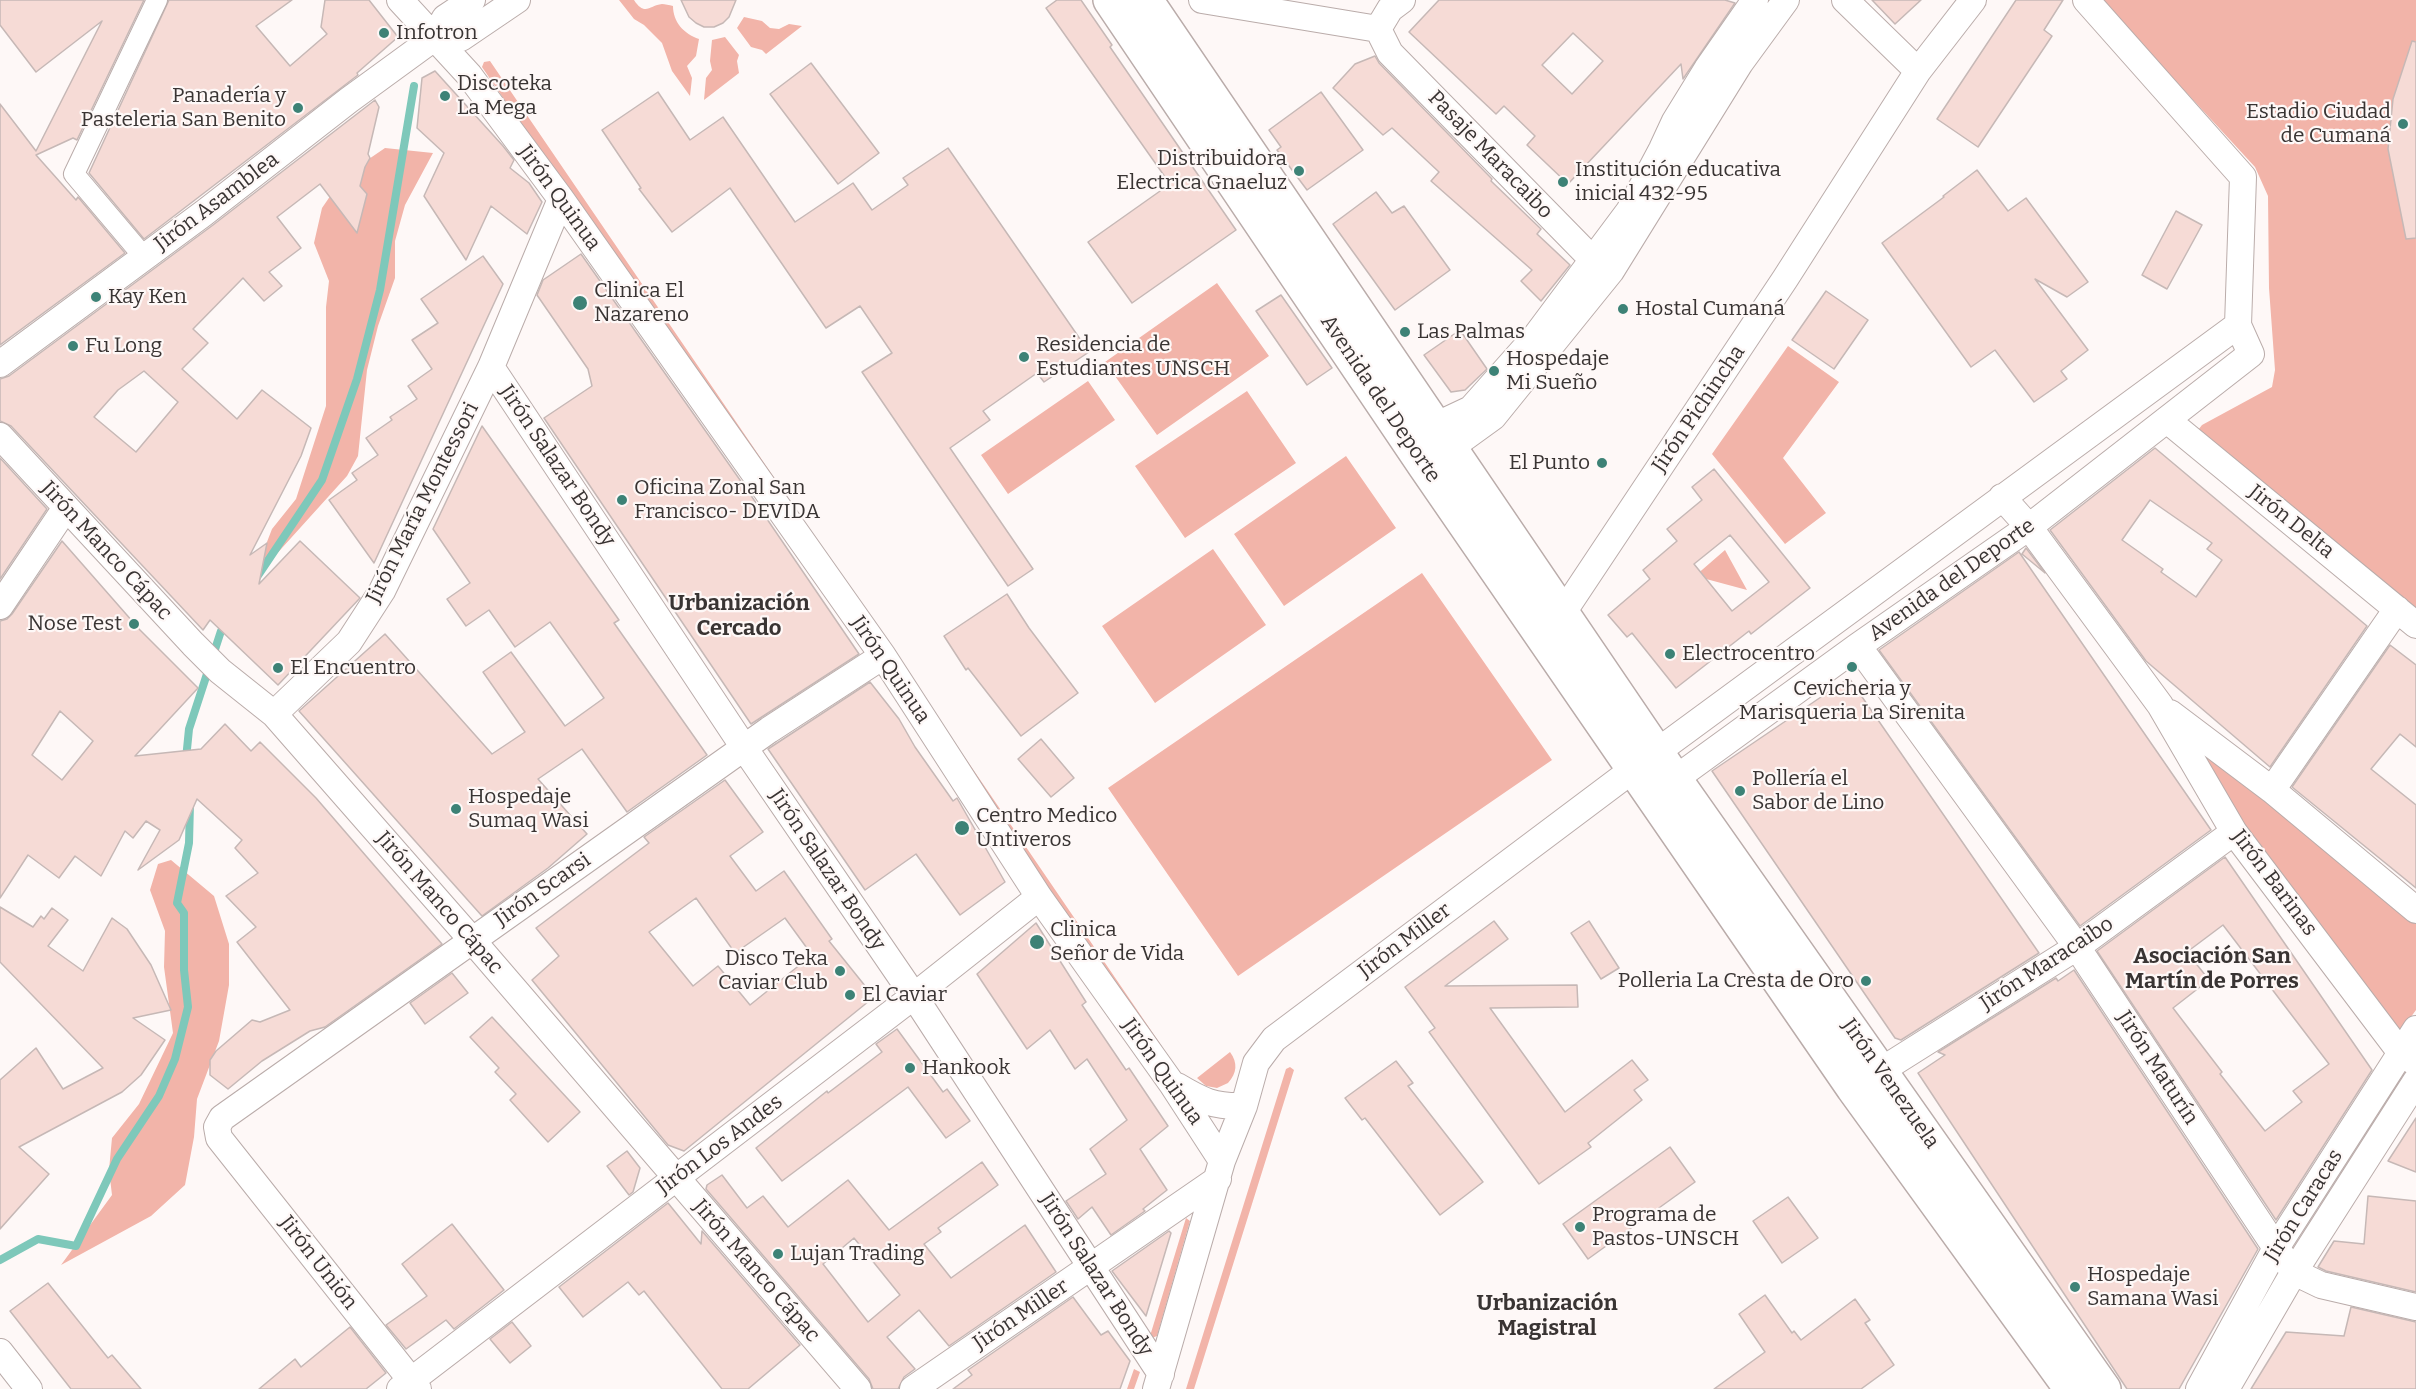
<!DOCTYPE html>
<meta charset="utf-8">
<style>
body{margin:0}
canvas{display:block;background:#fef8f7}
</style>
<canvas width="2416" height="1389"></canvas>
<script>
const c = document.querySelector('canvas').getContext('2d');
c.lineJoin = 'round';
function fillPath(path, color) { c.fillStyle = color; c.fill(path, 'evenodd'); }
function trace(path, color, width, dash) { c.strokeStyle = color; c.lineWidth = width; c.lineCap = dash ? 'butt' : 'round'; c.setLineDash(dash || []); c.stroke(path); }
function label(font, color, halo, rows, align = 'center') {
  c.font = font + ' Bitter,serif'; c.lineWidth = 4.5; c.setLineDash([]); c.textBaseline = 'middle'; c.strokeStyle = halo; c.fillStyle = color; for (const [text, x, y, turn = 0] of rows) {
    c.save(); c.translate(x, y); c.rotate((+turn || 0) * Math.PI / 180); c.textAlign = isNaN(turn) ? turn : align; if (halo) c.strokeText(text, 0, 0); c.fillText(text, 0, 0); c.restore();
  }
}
fillPath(new Path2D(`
 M619 0H634C645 17 650 5 662 4 665 4 669 5 673 6 673 22 684 34 699 39L696 56 687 66 692 78 690 96 672 71 662 43 644 25 634 19Z
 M2101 0H2416V609L2195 434 2202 425 2272 387 2275 370 2269 288 2268 196 2255 167Z
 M744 17 762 21 770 28 779 29 789 24 802 26 766 54 762 50 751 47 737 28Z
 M725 37 739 55 737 61 739 73 704 100 706 78 712 70 710 61 712 40Z
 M490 61 1161 1045 1162 1048 1154 1052 482 67 484 62Z
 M385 148 433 153 405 205 395 241V278L378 326 367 370 358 456 347 476 263 569 260 560 272 529 296 499 326 406V307L329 281 314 243 322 208 344 176Z
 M1217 283 1269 356 1157 435 1105 362Z
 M1788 346 1839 382 1783 458 1826 513 1785 544 1712 454Z
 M1088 381 1115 420 1008 494 981 455Z
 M1247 391 1296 463 1185 538 1135 466Z
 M1346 456 1396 528 1284 606 1234 534Z
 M1213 549 1266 625 1155 703 1102 626Z
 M1725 550 1747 590 1695 576Z
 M1422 573 1552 760 1238 976 1108 788Z
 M2194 739 2416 920V1010L2400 1032 2234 817Z
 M171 860 214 896 229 944V985L219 1041 197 1099 194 1137 185 1185 151 1216 61 1265 112 1195 109 1170 112 1138 139 1104 173 1033 164 967 165 931 150 890 158 864Z
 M1230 1052C1238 1063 1237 1073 1228 1083L1217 1088 1206 1086 1197 1078Z
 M1290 1067 1294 1070 1194 1389H1186L1286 1069Z
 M1186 1218 1190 1221 1157 1336 1152 1338 1150 1336Z
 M1134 1369 1140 1372 1134 1389H1127Z`), '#f2b4a9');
trace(new Path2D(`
 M257 577 322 480 357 379 380 290 414 86
 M186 759 189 729 221 631 226 623
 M0 1260 38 1239 76 1246 117 1159 159 1096 175 1059 188 1007 184 970V913L177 903 189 843 190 804`), '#7ec8ba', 8);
const building = new Path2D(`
 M0 0H144L77 140 73 138 36 155 76 200 78 197 125 253 0 345V104L36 151 102 21 36 72 0 25Z
 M169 0H292L256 26 290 66 327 34 321 27 325 0H369L398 37 357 73 358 75 144 239 89 173Z
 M681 0H736L729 17 723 23 714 27H704L696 23 689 17Z
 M1057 0H1081L1112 45 1110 47 1236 230 1132 303 1088 242 1170 184 1046 8Z
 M1439 0H1725L1735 3 1683 79 1681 64 1568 184 1527 145 1535 136 1504 106 1496 114 1409 32ZM1573 33 1603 61 1572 94 1542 65Z
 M1872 0H1921L1895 24Z
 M2016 0H2063L2044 30 2052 36 1978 147 1937 119Z
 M2412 41 2416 42V238L2406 239 2388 149 2393 99Z
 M1375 56 1379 63 1492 179 1491 181 1541 229 1537 234 1570 265 1541 301 1521 281 1532 270 1431 181 1439 172 1392 128 1383 135 1333 88 1355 64Z
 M811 63 879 153 838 184 770 94Z
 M435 71 503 146 514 160 510 168 529 183 542 202 527 234 491 206 466 260 424 196 444 153 417 128 422 78Z
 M658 92 690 140 723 117 795 222 853 183 872 210 908 185 903 178 948 148 1089 352 1044 382 1037 373 983 411 990 420 950 448 1033 569 1008 586 862 372 892 353 860 306 826 328 730 188 672 232 639 189 641 188 602 130Z
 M1321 92 1363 150 1307 190 1277 150 1281 147 1269 130Z
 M375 100 379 107 368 154 370 158 365 167 360 186 367 194 357 233 320 184 277 217 301 248 269 272 282 286 264 301 243 278 193 329 208 343 182 369 237 419 262 390 311 428 301 456 250 555 267 543 259 584 300 541 360 598 278 685 210 620 203 630 11 426 0 421V379L9 376 213 225ZM144 371 178 402 136 452 94 417 118 390Z
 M1977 170 2008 211 2026 198 2088 282 2067 297 2035 279 2088 350 2061 371 2067 379 2034 402 1995 350 1971 367 1882 243 1944 197 1943 196Z
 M1376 192 1392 213 1404 206 1450 270 1395 310 1333 224Z
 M2176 211 2202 225 2167 289 2142 275Z
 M581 254 752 497 859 654 751 724 544 418 592 386 588 369 537 295 543 280Z
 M483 256 503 284 374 563 329 500 357 480 352 473 378 455 366 438 392 420 390 417 417 399 408 386 432 369 412 340 438 323 421 299Z
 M1826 291 1868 320 1834 369 1792 340Z
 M1281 295 1332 368 1307 385 1256 311Z
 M1460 330 1487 369 1465 390 1451 392 1424 355Z
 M482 426 619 620 614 623 707 755 627 812 582 749 538 779 587 834 548 868 482 916 299 711 385 634 492 754 525 732 483 672 511 652 565 726 604 698 550 622 515 647 489 610 466 626 447 599 470 583 433 529Z
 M2155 448 2367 626 2270 767 2146 661 2050 530ZM2150 500 2212 543 2207 549 2222 560 2196 597 2161 572 2163 569 2122 540Z
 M0 458 47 509 0 579Z
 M1714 469 1810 588 1751 634 1749 631 1676 688 1632 633 1627 637 1608 615 1650 579 1643 570 1677 541 1667 529 1702 500 1692 487ZM1730 535 1769 582 1732 611 1694 564Z
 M62 541 140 630 198 688 135 756 201 749 225 724 251 751 260 742 316 798 442 944 325 1027 310 1031 262 1061 228 1089 210 1075V1060L216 1051 252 1020 260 1022 290 1010 237 942 256 927 226 896 258 873 235 848 242 840 197 799 179 840 138 870 160 830 146 821 133 838 125 831 101 876 75 856 59 878 28 855 0 898V621L7 619 12 614ZM60 711 93 741 62 780 32 755Z
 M2026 548 2045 573 2022 554Z
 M2019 552 2211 830 2080 926 1879 650Z
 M1007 594 1029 628 1078 693 1021 736 968 668 966 670 944 636Z
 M2390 645 2416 665V747L2400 734 2371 769 2416 805V888L2292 787Z
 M1849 678 2039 953 1901 1040 1895 1038 1712 771Z
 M870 682 899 719 915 747 953 801 957 798 1005 882 960 915 916 854 865 890 768 749Z
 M1041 739 1074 778 1051 797 1018 759Z
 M725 780 763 832 730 856 756 891 784 871 832 939 829 941 874 997 684 1151 668 1145 532 980 559 956 536 928 649 843 644 837ZM696 898 735 953 785 918 812 955 750 1005 718 966 693 986 649 932Z
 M2225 857 2372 1070 2276 1220 2097 951ZM2223 925 2329 1064 2293 1091 2302 1102 2265 1131 2220 1074 2222 1072 2173 1008 2209 980 2187 952Z
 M0 907 33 927 41 916 44 919 52 908 68 920 48 946 83 971 112 918 127 929 151 965 171 1010 133 1018 165 1040 141 1075 122 1092 19 1147 49 1174 0 1229V1080L36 1048 63 1089 103 1068 0 962Z
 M1494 921 1508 939 1445 986 1577 985 1578 1007 1490 1008 1565 1112 1632 1060 1648 1080 1634 1090 1642 1100 1588 1143 1591 1147 1539 1184 1429 1032 1435 1028 1405 987Z
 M1589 921 1619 968 1601 979 1571 933Z
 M1036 923 1086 1002 1082 1005 1126 1070 1129 1068 1168 1126 1140 1149 1167 1190 1143 1209 1145 1211 1111 1235 1092 1207 1078 1219 1066 1201 1106 1174 1090 1149 1127 1120 1087 1059 1075 1069 1050 1030 1027 1049 977 974Z
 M2074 970 2258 1249 2179 1389H2127L1918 1073 1945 1055 1938 1052 2056 978 2058 981Z
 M452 973 468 993 425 1024 410 1003Z
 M492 1017 580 1112 548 1142 510 1100 516 1094 495 1072 499 1068 470 1037Z
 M897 1029 943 1092 947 1089 970 1121 946 1138 908 1087 782 1181 756 1148 827 1091 828 1093 882 1052 876 1044Z
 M1396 1061 1413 1083 1408 1086 1483 1182 1440 1215 1365 1118 1362 1120 1345 1098Z
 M2416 1118V1172L2388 1161Z
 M1670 1147 1695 1182 1588 1259 1563 1224Z
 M627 1151 640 1168 633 1192 629 1195 607 1166Z
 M982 1162 998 1185 938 1228 941 1232 924 1244 951 1278 1025 1225 1056 1272 949 1346 919 1310 887 1337 915 1369 904 1377 898 1389H873L869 1379 706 1189 707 1185 722 1175 747 1208 763 1196 788 1227 848 1180 889 1230ZM854 1238 900 1295 868 1322 823 1264Z
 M2368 1196 2416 1201V1292L2326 1271 2318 1267 2334 1241 2364 1244Z
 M1788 1197 1818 1238 1782 1263 1753 1221Z
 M668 1203 701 1244 702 1231 800 1345 748 1389H722L644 1291 639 1295 628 1282 583 1317 559 1287Z
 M452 1224 504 1290 454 1329 446 1320 406 1349 386 1325 427 1296 402 1264Z
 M1169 1231 1171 1233 1146 1316 1112 1271Z
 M48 1283 108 1358 112 1355 141 1389H71L10 1311Z
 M1765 1295 1792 1333 1794 1331 1801 1340 1855 1299 1870 1320 1865 1323 1894 1365 1861 1389H1714L1765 1352 1739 1314Z
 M1073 1297 1101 1335 1108 1331 1130 1361 1120 1389H953L972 1375 968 1370Z
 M2351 1307 2416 1322V1389H2251L2286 1332 2344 1336Z
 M512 1322 531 1346 510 1363 490 1339Z
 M350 1327 386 1373 366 1389H259L295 1359 301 1367Z`);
fillPath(building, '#f6dbd6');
trace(building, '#c6b8b6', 1.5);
const pedestrian = new Path2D(`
 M144 257 74 174 157 0`);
const minor = new Path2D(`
 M400 0 469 75 561 199 883 656 1039 897 1172 1084 1222 1161
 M1202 0 1378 29 1390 9 1402 0
 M1845 0 1918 71
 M1378 29 1390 53 1592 259 1607 269
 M434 38H461L517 0
 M0 364 204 213 349 100 434 38 445 18 472 0
 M491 367 745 749 914 996 1161 1374
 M2167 420 2416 625
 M0 436 193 644 220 671 274 714 472 940 858 1389
 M1421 437 1437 425 1471 409 1535 337 1629 211 1662 149 1675 121 1707 69 1755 0
 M1435 459 1493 417 1611 271 1740 63 1786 0
 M2002 497 2029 527 2160 705 2234 832 2401 1053 2416 1063
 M0 606 65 509
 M1554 626 1785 279 1918 71 1973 0
 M1858 646 2077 947 2276 1248 2294 1272 2321 1285 2416 1307
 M2170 713 2272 790 2416 910
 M274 714 349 642 382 591 491 367 561 199
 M1675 779 1858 646 2029 527 2251 354 2238 325 2243 177 2086 0
 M2272 790 2397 609
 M1866 1080 2077 947 2234 832
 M1177 1086C1202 1101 1214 1107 1244 1106
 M0 1352 29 1389
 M400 1389 914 996 1039 897
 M418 1389 219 1138 217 1127 222 1118 769 730 883 656
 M913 1389 1218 1179
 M1156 1389 1222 1161 1244 1106 1256 1063 1274 1039 1635 768 2238 325
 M2199 1389 2276 1248 2416 1029
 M2226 1389 2294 1272 2416 1081`);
const tertiary = new Path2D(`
 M1110 0 1424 465 1853 1088 2071 1389
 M1146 0 1675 779 2104 1389`);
trace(pedestrian, '#baacaa', 22);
trace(minor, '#baacaa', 28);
trace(tertiary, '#baacaa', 36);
trace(pedestrian, '#fff', 20);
trace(minor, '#fff', 26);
trace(tertiary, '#fff', 33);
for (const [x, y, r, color] of [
 [384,33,6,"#3d8276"],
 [445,96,6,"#3d8276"],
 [298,108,6,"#3d8276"],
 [2403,124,6,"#3d8276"],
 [1299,171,6,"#3d8276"],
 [1563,182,6,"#3d8276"],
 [96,297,6,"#3d8276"],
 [580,303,8,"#3d8276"],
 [1623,309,6,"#3d8276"],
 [1405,332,6,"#3d8276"],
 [73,346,6,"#3d8276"],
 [1024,357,6,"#3d8276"],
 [1494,371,6,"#3d8276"],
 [1602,463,6,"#3d8276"],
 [622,500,6,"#3d8276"],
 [134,624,6,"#3d8276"],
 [1670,654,6,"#3d8276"],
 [1852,667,6,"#3d8276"],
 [278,668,6,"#3d8276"],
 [1740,791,6,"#3d8276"],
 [456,809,6,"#3d8276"],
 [962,828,8,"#3d8276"],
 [1037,942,8,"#3d8276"],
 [840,971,6,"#3d8276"],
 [1866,981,6,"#3d8276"],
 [850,995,6,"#3d8276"],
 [910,1068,6,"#3d8276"],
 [1580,1227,6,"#3d8276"],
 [778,1254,6,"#3d8276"],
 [2075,1287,6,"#3d8276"]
]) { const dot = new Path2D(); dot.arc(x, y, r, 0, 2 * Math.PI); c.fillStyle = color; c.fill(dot); trace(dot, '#fef8f7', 2); }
label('21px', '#393433', '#fef8f7', [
 ["Infotron",396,33],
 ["Discoteka",457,84],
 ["La Mega",457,108],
 ["Panadería y",286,96,"right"],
 ["Pasteleria San Benito",286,120,"right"],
 ["Estadio Ciudad",2391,112,"right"],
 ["de Cumaná",2391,136,"right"],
 ["Distribuidora",1287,159,"right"],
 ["Electrica Gnaeluz",1287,183,"right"],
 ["Institución educativa",1575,170],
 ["inicial 432-95",1575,194],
 ["Clinica El",594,291],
 ["Nazareno",594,315],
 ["Kay Ken",108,297],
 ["Hostal Cumaná",1635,309],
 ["Las Palmas",1417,332],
 ["Residencia de",1036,345],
 ["Estudiantes UNSCH",1036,369],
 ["Fu Long",85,346],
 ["Hospedaje",1506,359],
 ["Mi Sueño",1506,383],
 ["El Punto",1590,463,"right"],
 ["Oficina Zonal San",634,488],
 ["Francisco- DEVIDA",634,512],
 ["Nose Test",122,624,"right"],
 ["Electrocentro",1682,654],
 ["El Encuentro",290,668],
 ["Cevicheria y",1852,689,"center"],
 ["Marisqueria La Sirenita",1852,713,"center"],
 ["Pollería el",1752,779],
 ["Sabor de Lino",1752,803],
 ["Hospedaje",468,797],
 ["Sumaq Wasi",468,821],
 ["Centro Medico",976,816],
 ["Untiveros",976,840],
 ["Clinica",1050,930],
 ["Señor de Vida",1050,954],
 ["Disco Teka",828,959,"right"],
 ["Caviar Club",828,983,"right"],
 ["Polleria La Cresta de Oro",1854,981,"right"],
 ["El Caviar",862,995],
 ["Hankook",922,1068],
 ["Programa de",1592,1215],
 ["Pastos-UNSCH",1592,1239],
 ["Lujan Trading",790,1254],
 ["Hospedaje",2087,1275],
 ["Samana Wasi",2087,1299]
], 'left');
label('21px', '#393433', '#fef8f7', [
 ["Pasaje Maracaibo",1490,155,46],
 ["Jirón Quinua",559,198,54],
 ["Jirón Asamblea",217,202,-37],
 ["Avenida del Deporte",1380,399,56],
 ["Jirón Pichincha",1699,409,-56],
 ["Jirón Salazar Bondy",557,466,56],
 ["Jirón María Montessori",423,503,-63],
 ["Jirón Delta",2291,522,39],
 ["Jirón Manco Cápac",106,551,47],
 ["Avenida del Deporte",1952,580,-35],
 ["Jirón Quinua",890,670,56],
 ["Jirón Salazar Bondy",827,870,56],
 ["Jirón Barinas",2274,883,53],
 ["Jirón Scarsi",543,890,-35],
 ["Jirón Manco Cápac",439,903,49],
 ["Jirón Miller",1405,941,-37],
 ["Jirón Maracaibo",2047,964,-33],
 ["Jirón Maturín",2157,1068,57],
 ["Jirón Quinua",1162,1072,55],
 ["Jirón Venezuela",1890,1084,55],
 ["Jirón Los Andes",720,1145,-37],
 ["Jirón Caracas",2304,1206,-58],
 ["Jirón Unión",318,1263,52],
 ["Jirón Manco Cápac",756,1271,49],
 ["Jirón Salazar Bondy",1096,1275,57],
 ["Jirón Miller",1021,1315,-34]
]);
label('bold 22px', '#393433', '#fef8f7', [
 ["Urbanización",739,604],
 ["Cercado",739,629],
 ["Asociación San",2212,957],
 ["Martín de Porres",2212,982],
 ["Urbanización",1547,1304],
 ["Magistral",1547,1329]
]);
</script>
